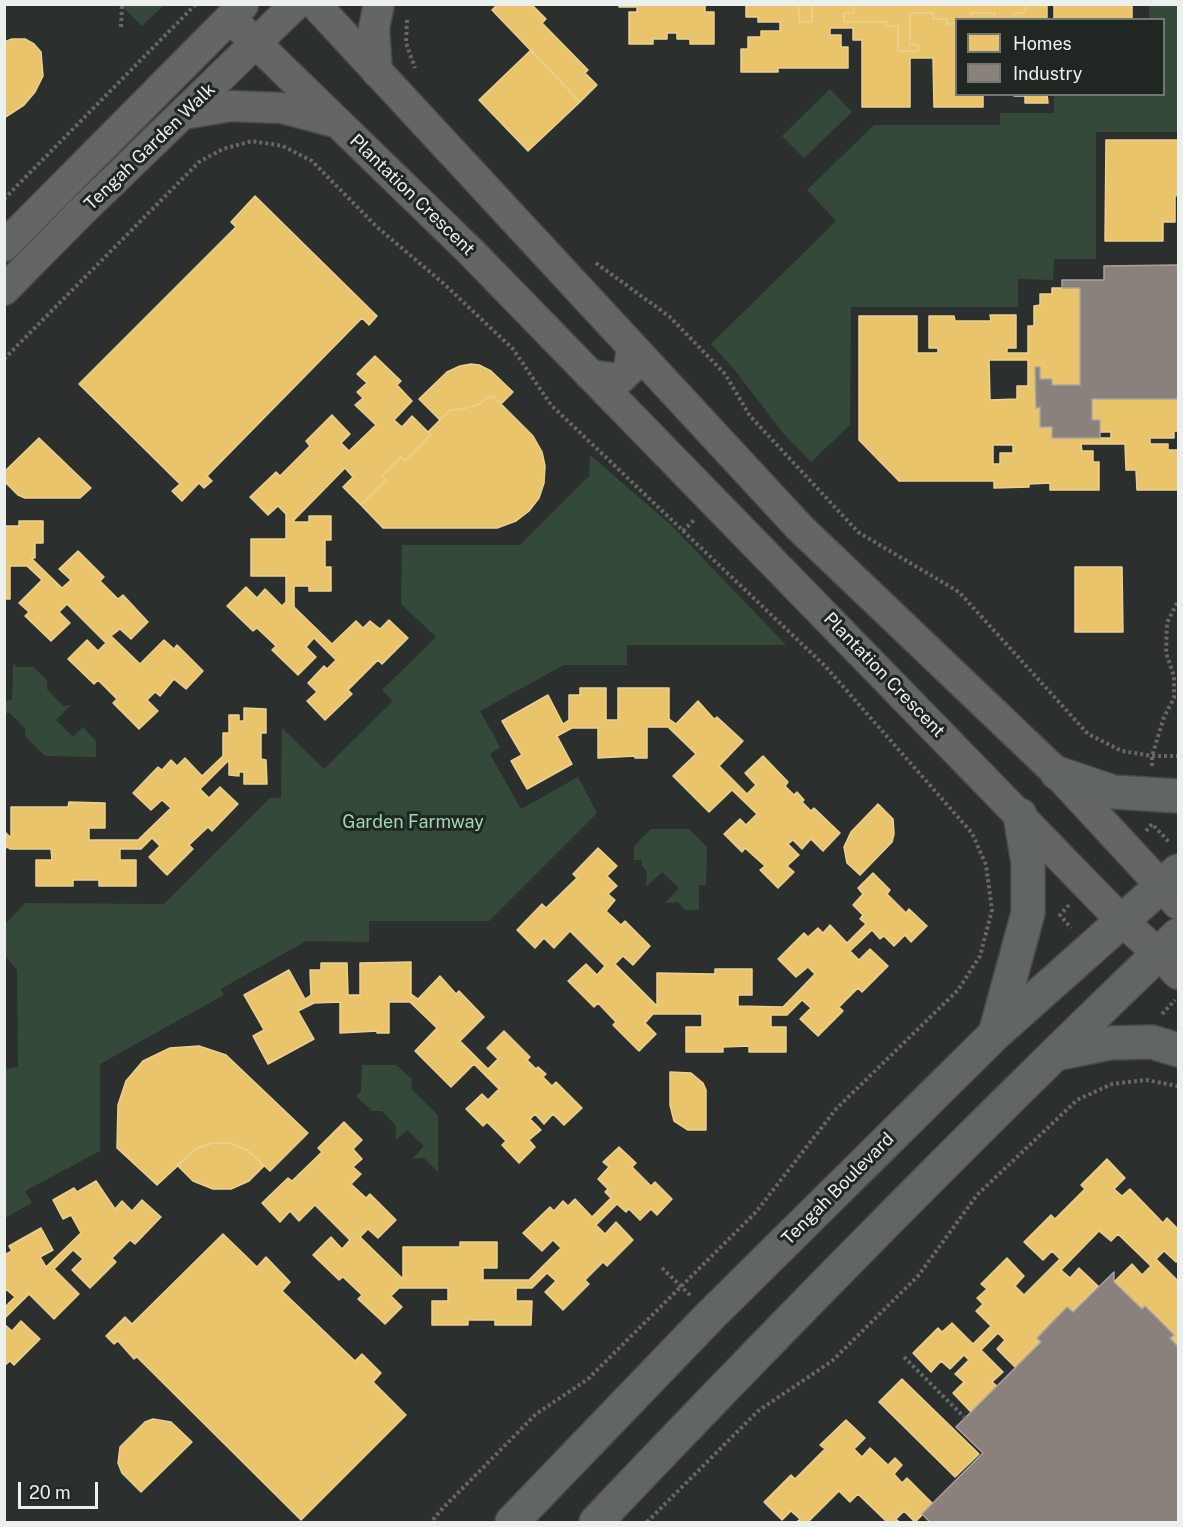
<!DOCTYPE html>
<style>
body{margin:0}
#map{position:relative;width:1183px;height:1527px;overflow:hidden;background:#2b2f2d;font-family:"Public Sans",sans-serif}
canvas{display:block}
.frame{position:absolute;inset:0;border:6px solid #ecf0ed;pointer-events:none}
.legend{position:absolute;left:955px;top:18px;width:210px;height:78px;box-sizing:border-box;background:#202622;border:2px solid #727773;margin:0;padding:8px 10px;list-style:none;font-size:18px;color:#ecf0ed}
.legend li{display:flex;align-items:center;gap:12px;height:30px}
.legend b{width:30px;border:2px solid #727773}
.scale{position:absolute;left:18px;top:1482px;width:80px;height:27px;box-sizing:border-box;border:3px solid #ecf0ed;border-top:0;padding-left:8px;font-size:18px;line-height:21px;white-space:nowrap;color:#ecf0ed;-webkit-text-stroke:4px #202622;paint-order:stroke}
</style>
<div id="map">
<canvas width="1183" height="1527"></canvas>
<div class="frame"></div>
<ul class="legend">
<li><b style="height:16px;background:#e9c46a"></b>Homes</li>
<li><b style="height:16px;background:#8a817c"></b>Industry</li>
</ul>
<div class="scale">20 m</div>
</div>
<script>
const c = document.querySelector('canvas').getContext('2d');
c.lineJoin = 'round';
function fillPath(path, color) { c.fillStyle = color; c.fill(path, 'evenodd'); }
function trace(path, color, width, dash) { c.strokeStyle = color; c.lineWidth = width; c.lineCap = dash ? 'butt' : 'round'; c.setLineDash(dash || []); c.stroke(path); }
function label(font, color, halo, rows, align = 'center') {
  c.font = font + ' "Public Sans",sans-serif'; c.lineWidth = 6; c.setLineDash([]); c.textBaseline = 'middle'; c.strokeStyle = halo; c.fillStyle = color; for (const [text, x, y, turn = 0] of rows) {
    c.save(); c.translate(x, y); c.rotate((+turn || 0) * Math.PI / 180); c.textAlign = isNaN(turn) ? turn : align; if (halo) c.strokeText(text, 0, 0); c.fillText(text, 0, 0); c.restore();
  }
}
fillPath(new Path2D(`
 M121 5H164L142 26Z
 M1149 6H1178V132H1096V259H1054L1053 280 1018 279V307H851L850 425 811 462 783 433 733 368 711 344 836 221 807 190 874 125H1000V113H1054V95L1164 94V20L1149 19Z
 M830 89 852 112 804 158 782 136Z
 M590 455 672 526 786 645H627V665H564L480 711 500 747 490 754 521 809 578 777 597 813 489 921H369V942L306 941 221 989 224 995 100 1064V1151L25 1191 32 1203 5 1218V1069L18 1067 17 970 5 956V924L25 903 164 904 270 798H281L282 728 324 769 393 701 382 690 436 637 401 604 402 545H520L589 476Z
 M13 663 17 667H33L47 680V689L63 706 71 705 56 720 73 737 83 727 96 741V757L45 756 25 736V729L10 713H5V701L12 700Z
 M651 829H689L707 847 706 885H699V910H685L678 902 665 903 679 888 662 872 646 887 647 871 642 866V860H634V846Z
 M362 1065H396L412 1079 411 1089 438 1115V1172L424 1158 412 1159 424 1146 407 1130 396 1140V1126L382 1111H372L356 1096 361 1091Z`), '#35493b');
const homes = new Path2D(`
 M498 4H531L546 19 542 23 588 70 585 73 597 85 580 102 492 10Z
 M619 4 705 5V12H714V44H690V39H677V33H667V39H653V44H629V12H637V7H619Z
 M799 4H812V22H799Z
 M799 4V22H812V4H854V13H844V22H887V26H898V51H919V45H910V13H933V19H947V24H956V94H983V107H934L933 58H910V107H862V40H853V28H830V35H841V47H848V68H778V72H741V49H748V37H761V31H780V22H758V17H746V5L739 4Z
 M854 4H1132V20H1054V5H1025V13H1014V20H995V13H971V19L956 20V24H947V19H933V13H910V45H919V51H898V26H887V22H844V13H854Z
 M1025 5H1047V20H1014V13H1025Z
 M971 13H995V20H959L971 19Z
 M12 39H25L34 44 41 52 43 76 35 92 24 105 4 118V42Z
 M531 50 580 102 528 151 479 100Z
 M1014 94H1047L1048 103H1025V96H1014Z
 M1106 140H1178V195L1175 196V222H1163V241H1105Z
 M255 196 377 316 369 325 362 318 207 476 212 481 204 488 199 483 182 501 172 491 180 484 79 384 236 227 231 222Z
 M1052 288H1080V385H1052V379H1040V367H1035L1036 408 1040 407V427H1052V438H1111V432H1100V420H1092V399H1178V431H1174V438H1150V444H1168V450H1178V490H1137L1136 470H1126L1125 444H1081L1082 451H1093V462H1099V490H1050V483L1029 484V487L994 488V481H899L859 440V316H917V353H938V348H929V316H954L955 321H991L990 315H1016V348H1007V353H1028V326H1034V306L1040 305V294H1052ZM989 360H1028V386H1017V399L990 400ZM993 445H1013V453H1000V464H993Z
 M375 356 401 381 397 385 412 401 394 420 402 427 412 416 431 435 405 461 401 457 382 476 386 480 361 505 343 487 353 477 345 468 294 520V522H309V516H331V540H325V567H331V591H309V586H294V607L332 644 356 621 363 628 370 621 380 629 389 620 408 638 382 664 378 660 348 690 352 694 325 720 307 701 317 692 308 683 324 666 327 669 336 660 314 638 306 647 316 657 298 675 272 650 276 646 257 628 253 631 227 606 246 587 257 598 265 589 282 606 286 602V576H251V539H286V514L278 506 268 515 250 497 276 472 280 476 310 446 306 441 332 415 350 434 341 443 349 451 376 425 355 405 363 398 357 392 367 383 357 374Z
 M471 364 479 365 491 371 513 392 501 404 494 397H488L479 404 463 409 450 410 440 420 419 399 447 372 460 366Z
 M488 397H494L533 436 542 452 545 466 544 483 539 498 529 511 516 521 497 528H383L361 505 386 480 382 476 401 457 405 461 431 435 428 432 450 410 463 409 479 404Z
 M39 438 91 488 80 498H25L18 495 4 481V472Z
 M19 521H43V543H35V558H31L62 588 71 580 59 569 78 551 104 577 100 581 118 599 123 595 148 622 131 639 120 629 111 636 140 664 164 640 174 649 177 645 203 671 186 689 174 679 160 696 155 692 147 700 158 711 139 729 113 703 117 699 98 680 94 684 68 659 87 640 98 651 106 643 67 604 59 612 70 623 51 641 25 616 29 612 19 603 42 580 27 566H10V599H4V526H19Z
 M1075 567H1122L1123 632H1075Z
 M580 688H606V720H618V688H669V719L676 724 698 701 714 719 717 717 743 741 719 766 747 794 756 785 745 773 763 756 788 782 785 786 794 795 797 792 804 800 802 802 811 811 814 808 840 833 823 851 811 839 802 849 793 840 788 844 799 855 787 866 794 872 778 888 760 870 765 866 745 848 742 852 724 834 740 819 746 825 757 814 732 790 709 812 673 776 696 754 668 727H647V758H635V756L598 758V728H572L557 736 572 764 527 789 511 761 522 755 502 721 548 695 563 724 569 720V695H580Z
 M244 708 266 709V733H261V759L266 760 267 784H244V772H239V776L229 775V760L200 789 209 798 220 787 238 804 212 831 208 827 189 845 193 849 167 875 149 857 160 846 152 838 141 849H120V860H136V886H99V880H73V886H36V860H52L51 849H10L7 847 4 850V831L11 838V807H68L69 802 105 803V828H89V840H138L171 808 162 800 151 810 133 793 158 767 162 770 171 760 177 766 185 758 202 776 223 756V733H229V715H239V721H244Z
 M878 804 893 819 894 834 892 842 860 875 847 863 844 847 851 832Z
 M598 848 617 866 607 876 617 886 608 894 615 900 606 911 621 925 625 921 650 946 633 965 623 956 615 964 657 1006V973L715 974V969H752V995H738V1006L783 1007 815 974 808 967 796 977 778 959 804 933 808 937 818 928 823 933 830 925 847 943 866 924 860 919 863 915 853 905 863 894 858 888 873 873 890 890 887 894 906 913 909 909 927 926 911 942 905 935 894 946 884 936 880 939 872 930 850 951 859 960 870 949 888 966 862 992 858 988 839 1007 843 1011 818 1036 800 1019 811 1008 802 1000 787 1015H771V1027H786V1052H749V1046L723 1047V1052H686V1027H702V1014H653L645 1023 656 1034 639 1051 613 1025 616 1022 598 1003 594 1007 568 981 586 964 597 975 605 966 570 931 554 948 544 938 535 948 517 930 542 904 546 908 577 878 573 874Z
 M411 962V994L418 999 440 976 456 994 459 991 484 1017 460 1041 488 1069 498 1059 487 1048 504 1031 530 1057 527 1060 536 1069 538 1067 546 1074 543 1077 552 1086 556 1082 582 1108 564 1125 553 1114 544 1124 535 1114 530 1119 541 1130 529 1140 535 1147 519 1163 502 1145 506 1141 487 1122 483 1126 466 1109 482 1094 488 1100 499 1089 474 1064 451 1087 415 1051 437 1028 410 1002H389V1033H377V1031L340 1033V1002L314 1003 298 1011 314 1039 268 1064 253 1036 264 1030 244 995 289 970 305 999 311 995 310 970H321V963H347L348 995H360V963Z
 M199 1046 226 1055 308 1133 270 1171 247 1150 230 1143H213L197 1148 157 1185 117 1148 118 1105 126 1081 143 1061 170 1048Z
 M670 1072 691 1073 703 1083 706 1090V1130H688L674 1121 670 1105Z
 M344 1122 362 1140 353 1149 362 1159 353 1167 361 1174 351 1184 366 1198 370 1194 396 1220 378 1238 368 1229 360 1237 403 1279V1247H460V1242H497V1268H483V1280H529L561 1248 553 1240 542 1251 523 1233 550 1207 554 1211 563 1201 568 1206 575 1199 592 1217 611 1198 605 1192 608 1189 598 1179 609 1167 603 1162 619 1147 636 1163 632 1167 651 1186 655 1182 672 1199 657 1215 651 1209 640 1220 629 1209 626 1212 617 1204 596 1225 605 1234 616 1222 633 1240 607 1266 603 1262 585 1280 589 1284 563 1310 545 1292 556 1281 547 1273 532 1288H516V1301H532L531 1325H495V1320H468V1325H432V1301H448V1288H399L391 1296 402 1307 385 1324 358 1299 362 1295 343 1277 339 1280 313 1255 331 1237 342 1249 350 1240 315 1205 299 1221 290 1211 280 1222 262 1203 288 1178 292 1181 322 1152 318 1148Z
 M213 1143H230L247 1150 264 1166 249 1181 231 1189H213L193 1181 177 1165 197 1148Z
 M1107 1159 1125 1178 1114 1189 1122 1196 1130 1189 1163 1223 1167 1218 1178 1229V1259L1176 1262 1164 1251 1156 1259 1178 1281V1347L1170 1338 1174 1335 1145 1306 1142 1309 1114 1282 1132 1264 1142 1275 1151 1266 1118 1234 1111 1241 1099 1231 1061 1270 1070 1278 1079 1268 1098 1286 1073 1312 1067 1307 1037 1338 1041 1342 1016 1368 997 1349 1005 1340 998 1333 981 1350 1003 1372 992 1382 997 1386 971 1412 953 1393 964 1382 955 1374 969 1360 964 1355 950 1369 941 1361 931 1372 913 1353 938 1328 942 1332 952 1323 973 1344 991 1326 976 1311 983 1304 977 1298 987 1289 981 1284 1007 1258 1024 1276 1015 1286 1024 1295 1060 1259 1052 1251 1043 1260 1024 1242 1051 1215 1055 1219 1085 1189 1081 1185Z
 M96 1181 115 1209 122 1201 132 1211 142 1200 161 1217 135 1244 130 1240 112 1258 116 1262 90 1288 72 1270 83 1259 73 1250 54 1269 79 1294 54 1319 29 1294 4 1319V1308L15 1297 7 1290 4 1292V1255L12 1251 9 1246 41 1228 53 1250 40 1257 46 1267 81 1233 71 1215 63 1219 53 1200 74 1188 77 1192Z
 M223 1234 257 1267 266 1257 290 1282 282 1291 355 1361 362 1354 381 1373 373 1382 406 1415 301 1520 137 1357 134 1359 118 1341 114 1344 106 1336 125 1317 132 1324Z
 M21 1321 40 1339 14 1365 10 1361 4 1366V1324L12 1331Z
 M902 1379 979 1454 955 1477 879 1402Z
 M153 1419 171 1422 192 1442 141 1492 122 1473 118 1463 120 1447 145 1422Z
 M846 1420 865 1438 854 1449 862 1457 870 1448 888 1465 895 1458 902 1465 894 1474 902 1483 907 1478 933 1504 915 1522 904 1511 896 1519 899 1522H887L858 1494 850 1502 839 1491 808 1522H797L800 1519 791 1511 782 1520 764 1502 791 1475 795 1479 825 1449 820 1445Z
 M1149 1421 1167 1439 1158 1449 1166 1458 1150 1473 1155 1478 1178 1455V1472L1176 1475 1178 1478V1522H1137L1154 1505 1164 1514 1172 1507 1150 1486 1138 1498 1133 1493 1117 1509 1108 1499 1097 1510 1079 1491 1105 1465 1110 1469 1128 1451 1124 1447Z`);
fillPath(homes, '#e9c46a');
trace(homes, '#ead191', 1.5);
const industry = new Path2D(`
 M1178 265V399H1092V420H1100V438H1052V427H1040V407L1036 408 1035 367H1040V379H1052V385H1080V288H1062V280H1104V266Z
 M1114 1272V1282L1142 1309 1145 1306 1174 1335 1170 1338 1178 1347V1522H930L922 1514 983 1453 956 1427 1041 1342 1037 1338 1067 1307 1073 1312Z`);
fillPath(industry, '#8a817c');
trace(industry, '#a7a29e', 1.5);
const minor = new Path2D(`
 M315 4 800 528 1057 773 1178 904
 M230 18 471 252 1122 921 1159 954 1178 974
 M377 72 374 28 379 4
 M184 114 231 106 282 108 335 122
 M4 246 243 5
 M4 290 81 212 296 4
 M590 375 620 379 629 370 632 347`);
const major = new Path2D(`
 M1057 773 1113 792 1178 796
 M995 1034 1028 913V863L1020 815
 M1055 1054 1109 1043 1152 1042 1178 1050
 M512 1522 711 1315 995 1034 1178 871
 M596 1522C786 1322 979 1125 1178 935`);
trace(minor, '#484a49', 33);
trace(major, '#484a49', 36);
trace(new Path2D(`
 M407 20 406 43 415 68
 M121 27 122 4
 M4 199 196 4
 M596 263 670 317 725 374 750 416 858 532 959 592 1088 734 1122 751 1152 756H1178
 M4 359 199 162 223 149 252 141 283 146 312 161 377 227 443 283 513 349 551 405 825 666 972 833 986 865 992 910 980 956 958 990 836 1109 756 1212 588 1379 536 1414 443 1508 431 1522
 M683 531 694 520
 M1152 766V756L1164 717 1174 698V676L1166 653 1167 623 1178 601
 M1146 831 1152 824 1170 843
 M1069 905 1060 915 1071 928
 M1162 1014 1175 1000
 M662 1268 691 1296
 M904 1357 965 1418
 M647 1522 758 1411 832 1361 918 1276 977 1195 1077 1100 1112 1084 1146 1080 1178 1086`), '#666867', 4, [3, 3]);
trace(minor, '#636664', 30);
trace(major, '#616663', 33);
label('18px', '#ecf0ed', '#202622', [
 ["Tengah Garden Walk",150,147,-44],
 ["Plantation Crescent",412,195,44],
 ["Plantation Crescent",884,675,46],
 ["Tengah Boulevard",838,1189,-45]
]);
label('18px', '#9ed8af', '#202622', [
 ["Garden Farmway",413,822]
]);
</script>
